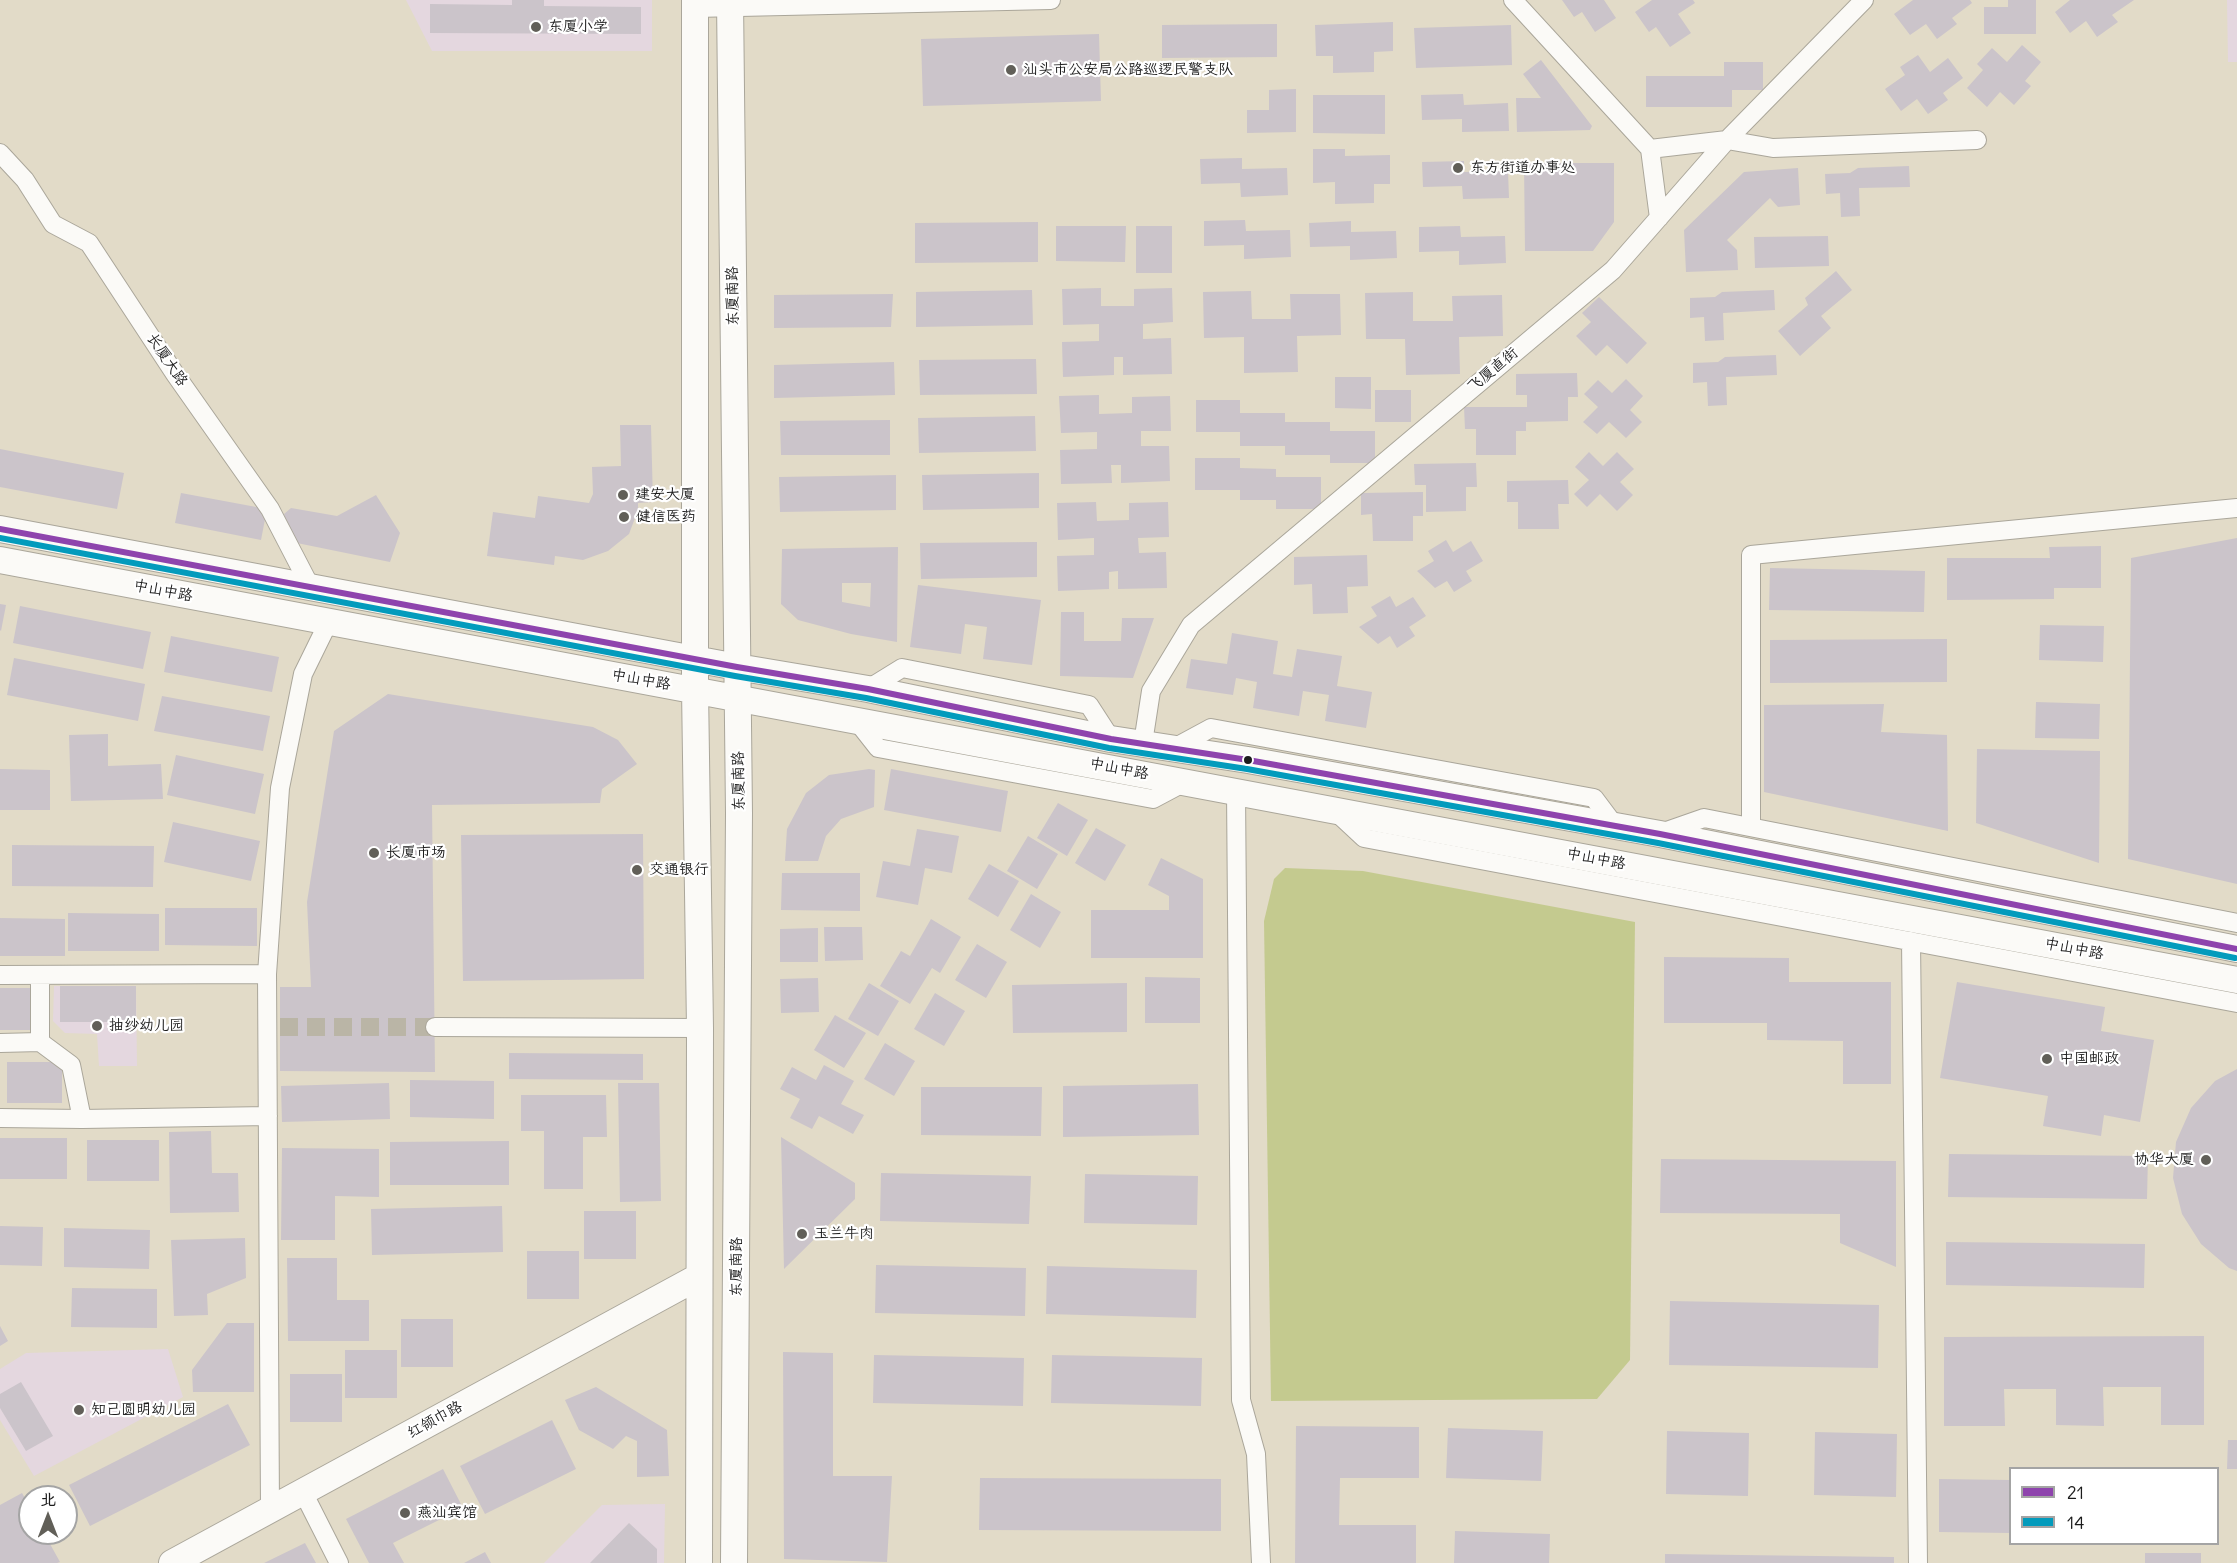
<!DOCTYPE html>
<meta charset="utf-8">
<style>
body{margin:0}
#map{position:relative;width:2237px;height:1563px;overflow:hidden;background:#e2dbc8;font-family:Delius,"LXGW WenKai TC",sans-serif}
canvas{display:block}
.legend{position:absolute;left:2009px;top:1467px;width:210px;height:78px;box-sizing:border-box;background:#fff;border:2px solid #a4a4a4;margin:0;padding:8px 10px;list-style:none;font-size:18px;color:#1c1c1c}
.legend li{display:flex;align-items:center;gap:12px;height:30px}
.legend b{width:30px;border:2px solid #a4a4a4}
.north{position:absolute;left:18px;top:1485px;width:60px;height:60px;box-sizing:border-box;background:#fff;border:2px solid #a4a4a4;border-radius:50%;rotate:0deg;font-size:16px;font-weight:700;line-height:24px;text-align:center;color:#1c1c1c}
.north::after{content:'';display:block;margin:auto;width:21px;height:27px;background:#615f58;clip-path:polygon(50% 0,100% 100%,50% 72%,0 100%)}
</style>
<div id="map">
<canvas width="2237" height="1563"></canvas>
<ul class="legend">
<li><b style="height:8px;background:#8e44ad"></b>21</li>
<li><b style="height:8px;background:#039bbc"></b>14</li>
</ul>
<div class="north">北</div>
</div>
<script>
const c = document.querySelector('canvas').getContext('2d');
c.lineJoin = 'round';
function fillPath(path, color) { c.fillStyle = color; c.fill(path, 'evenodd'); }
function trace(path, color, width, dash) { c.strokeStyle = color; c.lineWidth = width; c.lineCap = dash ? 'butt' : 'round'; c.setLineDash(dash || []); c.stroke(path); }
function label(font, color, halo, rows, align = 'center') {
  c.font = font + ' Delius,"LXGW WenKai TC",sans-serif'; c.lineWidth = 4.5; c.setLineDash([]); c.textBaseline = 'middle'; c.strokeStyle = halo; c.fillStyle = color; for (const [text, x, y, turn = 0] of rows) {
    c.save(); c.translate(x, y); c.rotate((+turn || 0) * Math.PI / 180); c.textAlign = isNaN(turn) ? turn : align; if (halo) c.strokeText(text, 0, 0); c.fillText(text, 0, 0); c.restore();
  }
}
fillPath(new Path2D(`
 M406 0H652V51H432Z
 M2227 0H2237V62H2228Z
 M54 986H136L137 1066H99L97 1034 65 1033 53 1021Z
 M168 1349 183 1397 34 1476 0 1420V1369L26 1353Z
 M665 1504 664 1563H544L602 1505Z`), '#e4d7df');
fillPath(new Path2D(`
 M1285 868 1363 871 1635 922 1630 1360 1597 1399 1271 1401 1264 921 1274 879Z`), '#c4ca8f');
fillPath(new Path2D(`
 M512 0H544V6L641 7V34L430 33V4L512 5Z
 M1562 0H1604L1616 18 1595 32 1582 12 1574 17Z
 M1652 0H1693L1695 3 1678 14 1691 33 1670 47 1656 27 1649 32 1635 12Z
 M1913 0H1970L1972 3 1952 18 1957 24 1937 39 1926 24 1910 35 1894 14Z
 M2008 0H2036V34H1984V7H2008Z
 M2070 0H2134L2112 15 2118 22 2097 37 2086 21 2070 33 2055 12Z
 M1393 22V51L1374 52V72L1333 73V56H1316L1315 25Z
 M1277 24V57L1162 58V25Z
 M1511 25 1512 65 1416 68 1414 28Z
 M1099 34 1101 101 923 106 921 39Z
 M2022 45 2041 62 2025 81 2031 86 2014 105 2000 92 1987 107 1967 88 1983 70 1977 64 1992 48 2007 62Z
 M1918 55 1930 72 1948 58 1963 78 1943 93 1948 100 1928 114 1917 99 1901 111 1885 89 1905 75 1900 67Z
 M1541 60 1592 126 1590 130 1517 132 1516 98H1541L1523 74Z
 M1724 62H1763V90H1732V107H1646V76H1724Z
 M1296 89V132L1247 133V110H1269V90Z
 M1463 94 1464 105 1508 103 1509 131 1462 132V119L1422 120 1421 95Z
 M1313 95H1385V134L1313 133Z
 M1313 149H1345V156L1390 155V184H1374V203L1335 204V182L1313 183Z
 M1242 158V169L1287 168 1288 195 1241 197 1240 183 1201 184 1200 159Z
 M1464 161V172L1508 171 1509 198 1463 199 1462 186 1423 187 1422 162Z
 M1524 163H1614V222L1593 251H1525Z
 M1909 166 1910 187 1859 188 1860 216 1841 217 1840 193 1826 194 1825 174 1850 173 1858 168Z
 M1798 168 1800 205 1778 207 1770 198 1727 240 1737 250 1738 270 1686 272 1684 230 1744 172Z
 M1245 220 1246 231 1290 230 1291 257 1244 259V245L1204 246V221Z
 M1351 221V232L1396 231 1397 258 1350 260V246L1310 247 1309 223Z
 M1038 222V262L915 263V223Z
 M1056 226H1126L1125 262 1056 261Z
 M1136 226H1172V273H1136Z
 M1460 226 1461 237 1505 236 1506 263 1459 265V251L1419 252V227Z
 M1828 236 1829 266 1755 268 1754 237Z
 M1836 271 1852 290 1821 316 1831 328 1800 356 1778 331 1808 305 1805 298Z
 M1101 288V306H1134V289L1172 288 1173 322 1143 324V339L1171 338 1172 374 1123 375V357H1114V375L1063 377 1062 342 1099 341V324L1063 325 1062 289Z
 M1032 290 1033 325 916 327V292Z
 M1774 290 1775 310 1723 313 1724 340 1705 341 1704 317 1690 318V298L1715 297 1722 292Z
 M1251 291 1252 319H1291L1290 294H1340L1341 335 1297 336 1298 372 1244 373V337L1204 338 1203 292Z
 M1413 292V321H1453L1452 296 1502 295 1503 336 1459 337 1460 374 1406 375 1405 339H1366L1365 293Z
 M893 294 891 327 774 328V295Z
 M1599 297 1647 343 1627 364 1607 345 1596 356 1576 336 1591 322 1582 313Z
 M1776 355 1777 375 1726 377 1727 405 1708 406 1707 382 1693 383V363L1718 362 1725 357Z
 M1036 359 1037 394 920 395 919 360Z
 M894 362 895 395 774 398V365Z
 M1577 373 1578 397H1568V421L1526 422V431H1516V455H1476V429H1465L1464 407H1527V395H1516V374Z
 M1335 377H1371V409L1335 408Z
 M1626 379 1643 396 1630 410 1642 422 1626 438 1609 422 1597 434 1583 422 1598 407 1584 394 1598 380 1612 393Z
 M1375 390H1411V422H1375Z
 M1099 395V414L1132 413V397L1170 396 1171 431H1141V446H1169L1170 481 1121 483V465H1111L1112 483 1061 484 1060 450 1097 449V432L1061 433 1059 396Z
 M1196 400H1240V413H1285V422H1330V431H1375V463H1330V455H1285V446H1240V432H1196Z
 M1035 416 1036 451 919 453 918 418Z
 M890 420V455H781L780 421Z
 M620 425H651L653 502 638 503V510L629 534 608 551 583 560 555 556 554 565 487 556 493 512 535 518 538 496 589 503 593 494 592 467 621 466Z
 M0 449 124 473 117 509 0 487Z
 M1589 452 1603 466 1617 452 1634 469 1620 482 1633 495 1617 511 1600 494 1587 507 1574 494 1589 480 1575 467Z
 M1195 458H1240V468L1276 469V477H1321V509H1276V500H1240V490H1195Z
 M1476 463 1477 487H1466V511L1426 512V485H1415L1414 464Z
 M1039 473V508L923 510 922 475Z
 M896 475V510L780 512 779 477Z
 M1568 480 1569 504H1558L1559 529H1518V502H1507V481Z
 M1423 492V516H1413V541H1373L1372 514 1361 515V493Z
 M181 493 267 509 261 540 175 523Z
 M376 495 400 533 390 562 292 542 284 514 291 508 337 516Z
 M1096 502 1097 521 1129 520V503L1168 502 1169 537 1138 538 1139 553 1166 552 1167 588 1118 589V571L1109 572V589L1058 591 1057 556 1094 555V538L1058 540 1057 503Z
 M2237 538V884L2128 859 2131 558Z
 M1446 540 1453 552 1471 541 1483 561 1466 571 1472 581 1454 592 1447 581 1435 588 1417 571 1434 561 1428 551Z
 M1037 542V577L921 579 920 543Z
 M2101 546V588H2054V599L1947 600V558H2050L2049 547Z
 M898 547 897 642 851 634 798 620 781 604 782 549ZM842 583H871L870 607 842 602Z
 M1367 555 1368 586 1347 587 1348 613 1313 614 1312 584 1294 585V557Z
 M1770 568 1925 571 1924 612 1769 610Z
 M918 585 1041 600 1032 665 983 659 987 627 965 624 961 654 910 647Z
 M1390 596 1396 607 1413 597 1426 616 1409 627 1415 636 1397 648 1390 636 1378 644 1359 627 1377 616 1371 607Z
 M0 604 6 605 1 631 0 630Z
 M20 606 151 632 143 669 13 643Z
 M1061 612H1084V641H1121L1122 618H1154L1133 678 1060 676Z
 M2040 625 2104 626 2103 662 2039 660Z
 M1232 633 1278 641 1273 674 1292 677 1297 649 1342 656 1337 686 1372 692 1366 728 1325 721 1329 695 1303 691 1299 716 1253 708 1257 682 1236 678 1233 695 1186 688 1191 659 1227 664Z
 M171 636 279 657 272 692 164 672Z
 M1947 639V682L1770 683V640Z
 M14 658 145 684 138 721 7 695Z
 M388 694 593 727 618 740 637 764 602 789 600 803 432 805 435 1072 280 1071V987H311L307 902 334 731Z
 M162 696 270 716 263 751 154 731Z
 M2036 702 2100 704 2099 739 2035 738Z
 M1884 704 1881 732 1947 735 1948 831 1764 792V705Z
 M108 734V766L161 764 163 799 71 801 69 735Z
 M1977 749 2100 751 2099 863 1976 823Z
 M176 755 264 774 255 814 167 795Z
 M0 769 50 770V810H0Z
 M869 769 875 770 874 807 841 819 826 836 818 861H785L787 829 806 793 829 775Z
 M891 769 1008 791 1001 832 884 810Z
 M1058 803 1088 820 1067 856 1037 838Z
 M173 822 260 841 251 881 164 862Z
 M1096 828 1126 845 1105 881 1075 863Z
 M917 829 959 836 952 873 925 868 918 905 876 897 883 861 910 866Z
 M643 834 644 979 463 981 461 835Z
 M1028 836 1058 854 1037 889 1007 871Z
 M12 845 154 846 153 887 12 886Z
 M1161 858 1203 879V958H1091V910H1169V896L1148 885Z
 M989 864 1019 881 998 917 968 899Z
 M782 873H860V911L781 910Z
 M1031 894 1061 912 1040 948 1010 930Z
 M165 908H257V946L165 945Z
 M68 913 159 914V951H68Z
 M0 918 65 919V956H0Z
 M931 919 961 937 940 973 932 968 910 1004 880 986 901 951 910 956Z
 M824 927H862L863 960 825 961Z
 M818 928V962H780V929Z
 M977 944 1007 962 986 998 955 980Z
 M1664 957 1789 958V982H1891V1084H1843V1041L1767 1040V1023H1664Z
 M1145 977 1200 978V1023H1145Z
 M818 978 819 1012 781 1013 780 979Z
 M1957 982 2105 1007 2101 1031 2154 1040 2140 1122 2104 1115 2101 1136 2043 1126 2048 1096 1940 1078Z
 M869 983 899 1001 878 1036 848 1019Z
 M1127 983V1032L1013 1033 1012 985Z
 M60 986H136V1022H60Z
 M0 988H34V1030H0Z
 M935 993 965 1011 944 1046 914 1029Z
 M835 1015 866 1033 844 1068 814 1050Z
 M885 1043 915 1061 894 1096 864 1079Z
 M509 1053 643 1054V1080L509 1079Z
 M7 1062H62V1103H7Z
 M824 1065 854 1081 841 1104 864 1115 853 1134 819 1116 812 1129 790 1118 800 1099 780 1089 792 1067 816 1080Z
 M2237 1069V1271L2229 1268 2201 1244 2182 1214 2173 1178 2176 1142 2191 1108 2215 1081Z
 M410 1080 494 1081V1119L410 1117Z
 M389 1083 390 1119 282 1122 281 1086Z
 M618 1083H659L661 1201 620 1202Z
 M1198 1084 1199 1135 1063 1137V1086Z
 M921 1087H1042L1041 1136 921 1135Z
 M521 1095H606L607 1137H583V1189H544V1131H521Z
 M211 1131 212 1173H238L239 1212 170 1213 169 1132Z
 M781 1137 855 1183V1199L784 1269Z
 M0 1138H67V1179H0Z
 M87 1140H159V1181H87Z
 M509 1141V1185H390V1142Z
 M282 1148 379 1149V1197L335 1196V1240H281Z
 M1949 1154 2148 1156 2147 1199 1948 1197Z
 M1661 1159 1896 1161V1267L1840 1243V1214L1660 1213Z
 M881 1173 1031 1176 1029 1224 880 1221Z
 M1085 1174 1198 1176 1197 1225 1084 1223Z
 M502 1206 503 1252 372 1255 371 1209Z
 M584 1211H636V1259H584Z
 M0 1226 43 1227 42 1266 0 1265Z
 M64 1228 150 1230 149 1269 64 1267Z
 M245 1238 246 1278 207 1294 208 1315 174 1316 171 1240Z
 M1946 1242 2145 1244 2144 1288 1946 1285Z
 M527 1251H579V1299H527Z
 M287 1258H337V1300H369V1341H288Z
 M876 1265 1026 1268 1025 1316 875 1313Z
 M1047 1266 1197 1270 1196 1318 1046 1314Z
 M72 1288 157 1289V1328L71 1327Z
 M1670 1301 1879 1305 1878 1368 1669 1365Z
 M401 1319H453V1367H401Z
 M227 1323H254V1392H193L192 1370Z
 M0 1326 8 1341 0 1346Z
 M2204 1336V1425H2161V1387H2103L2104 1426 2056 1425V1389H2004L2005 1426H1944V1337Z
 M345 1350H397V1398H345Z
 M783 1352 833 1353V1476H892L887 1562 784 1559Z
 M874 1355 1024 1358 1023 1406 873 1403Z
 M1052 1355 1202 1358 1201 1406 1051 1403Z
 M290 1374H342V1422H290Z
 M21 1382 53 1436 26 1451 0 1408V1394Z
 M596 1387 667 1430 669 1476 637 1477V1441L626 1436 613 1449 579 1430 565 1400Z
 M228 1404 250 1445 90 1526 69 1485Z
 M552 1420 576 1469 485 1514 460 1466Z
 M1296 1426 1419 1427V1478H1340L1339 1525H1416V1563H1295Z
 M1448 1428 1543 1431 1541 1481 1446 1478Z
 M1667 1431 1749 1433 1748 1496 1666 1494Z
 M1815 1432 1897 1434 1896 1497 1814 1495Z
 M2228 1440H2237V1469H2227Z
 M443 1469 463 1508 393 1543 404 1563H369L346 1519Z
 M980 1478 1221 1479V1531L979 1530Z
 M1939 1479 2010 1480V1533L1939 1532Z
 M22 1493 30 1507V1533H44L60 1562 57 1563H0V1505Z
 M629 1523 657 1549V1563H590Z
 M1455 1531 1550 1534 1549 1563H1454Z
 M305 1543 316 1563H264Z
 M485 1552 491 1563H464Z
 M2145 1553H2201V1563H2145Z
 M1665 1554 1894 1557V1563H1665Z`), '#cbc4ca');
trace(new Path2D(`
 M280 1027H435`), '#bab5a6', 18, [18, 9]);
const street = new Path2D(`
 M1513 0 1650 149 1727 140 1773 148 1977 140
 M695 8 1051 0
 M1650 149 1659 218
 M0 153 25 180 53 224 89 243 175 374 270 509 311 588
 M868 689 902 668 1089 705 1111 739
 M856 720 878 748 1153 799 1185 782
 M1143 743 1151 691 1191 625 1613 270 1727 140 1864 0
 M1174 748 1211 728 1594 798 1615 826
 M1236 791 1241 1400 1256 1454 1261 1563
 M1335 811 1364 838 2237 1003
 M1751 827V555L2237 508
 M1661 833 1704 818 2237 923
 M1911 941 1918 1563
 M0 975 267 974
 M40 975V1042L71 1065 82 1119 268 1116
 M435 1027 700 1028
 M0 1043 40 1042
 M0 1118 82 1119
 M303 1492 339 1563
 M270 1510 267 974 280 788 303 674 328 623`);
const secondary = new Path2D(`
 M695 0V689L700 1028 699 1563
 M730 0 739 813 734 1563
 M0 529 737 667 868 689 1111 739 1248 760 1660 834 2237 949
 M0 560 2237 980
 M172 1563 698 1277`);
trace(street, '#aaa69a', 20);
trace(secondary, '#aaa69a', 28);
trace(street, '#fbfaf7', 18);
trace(secondary, '#fbfaf7', 26);
trace(new Path2D(`
 M0 529 737 667 868 689 1111 739 1248 760 1660 834 2237 949`), '#8e44ad', 6);
trace(new Path2D(`
 M0 538 735 676 866 698 1109 748 1247 769 1658 843 2235 958`), '#039bbc', 6);
for (const [x, y, r, color] of [
 [536,27,6,"#615f58"],
 [1011,70,6,"#615f58"],
 [1458,168,6,"#615f58"],
 [623,495,6,"#615f58"],
 [624,517,6,"#615f58"],
 [1248,760,5,"#1c1c1c"],
 [374,853,6,"#615f58"],
 [637,870,6,"#615f58"],
 [97,1026,6,"#615f58"],
 [2047,1059,6,"#615f58"],
 [2206,1160,6,"#615f58"],
 [802,1234,6,"#615f58"],
 [79,1410,6,"#615f58"],
 [405,1513,6,"#615f58"]
]) { const dot = new Path2D(); dot.arc(x, y, r, 0, 2 * Math.PI); c.fillStyle = color; c.fill(dot); trace(dot, '#fff', 2); }
label('15px', '#1c1c1c', '#fff', [
 ["东厦小学",548,27],
 ["汕头市公安局公路巡逻民警支队",1023,70],
 ["东方街道办事处",1470,168],
 ["建安大厦",635,495],
 ["健信医药",636,517],
 ["长厦市场",386,853],
 ["交通银行",649,870],
 ["抽纱幼儿园",109,1026],
 ["中国邮政",2059,1059],
 ["协华大厦",2194,1160,"right"],
 ["玉兰牛肉",814,1234],
 ["知己圆明幼儿园",91,1410],
 ["燕汕宾馆",417,1513]
], 'left');
label('15px', '#1c1c1c', '#fff', [
 ["东厦南路",733,296,-91],
 ["长厦大路",167,360,56],
 ["飞厦直街",1493,370,-40],
 ["中山中路",163,591,11],
 ["中山中路",641,680,10],
 ["中山中路",1119,769,11],
 ["东厦南路",739,781,-91],
 ["中山中路",1596,859,11],
 ["中山中路",2074,949,11],
 ["东厦南路",737,1267,-90],
 ["红领巾路",435,1420,-29]
]);
</script>
